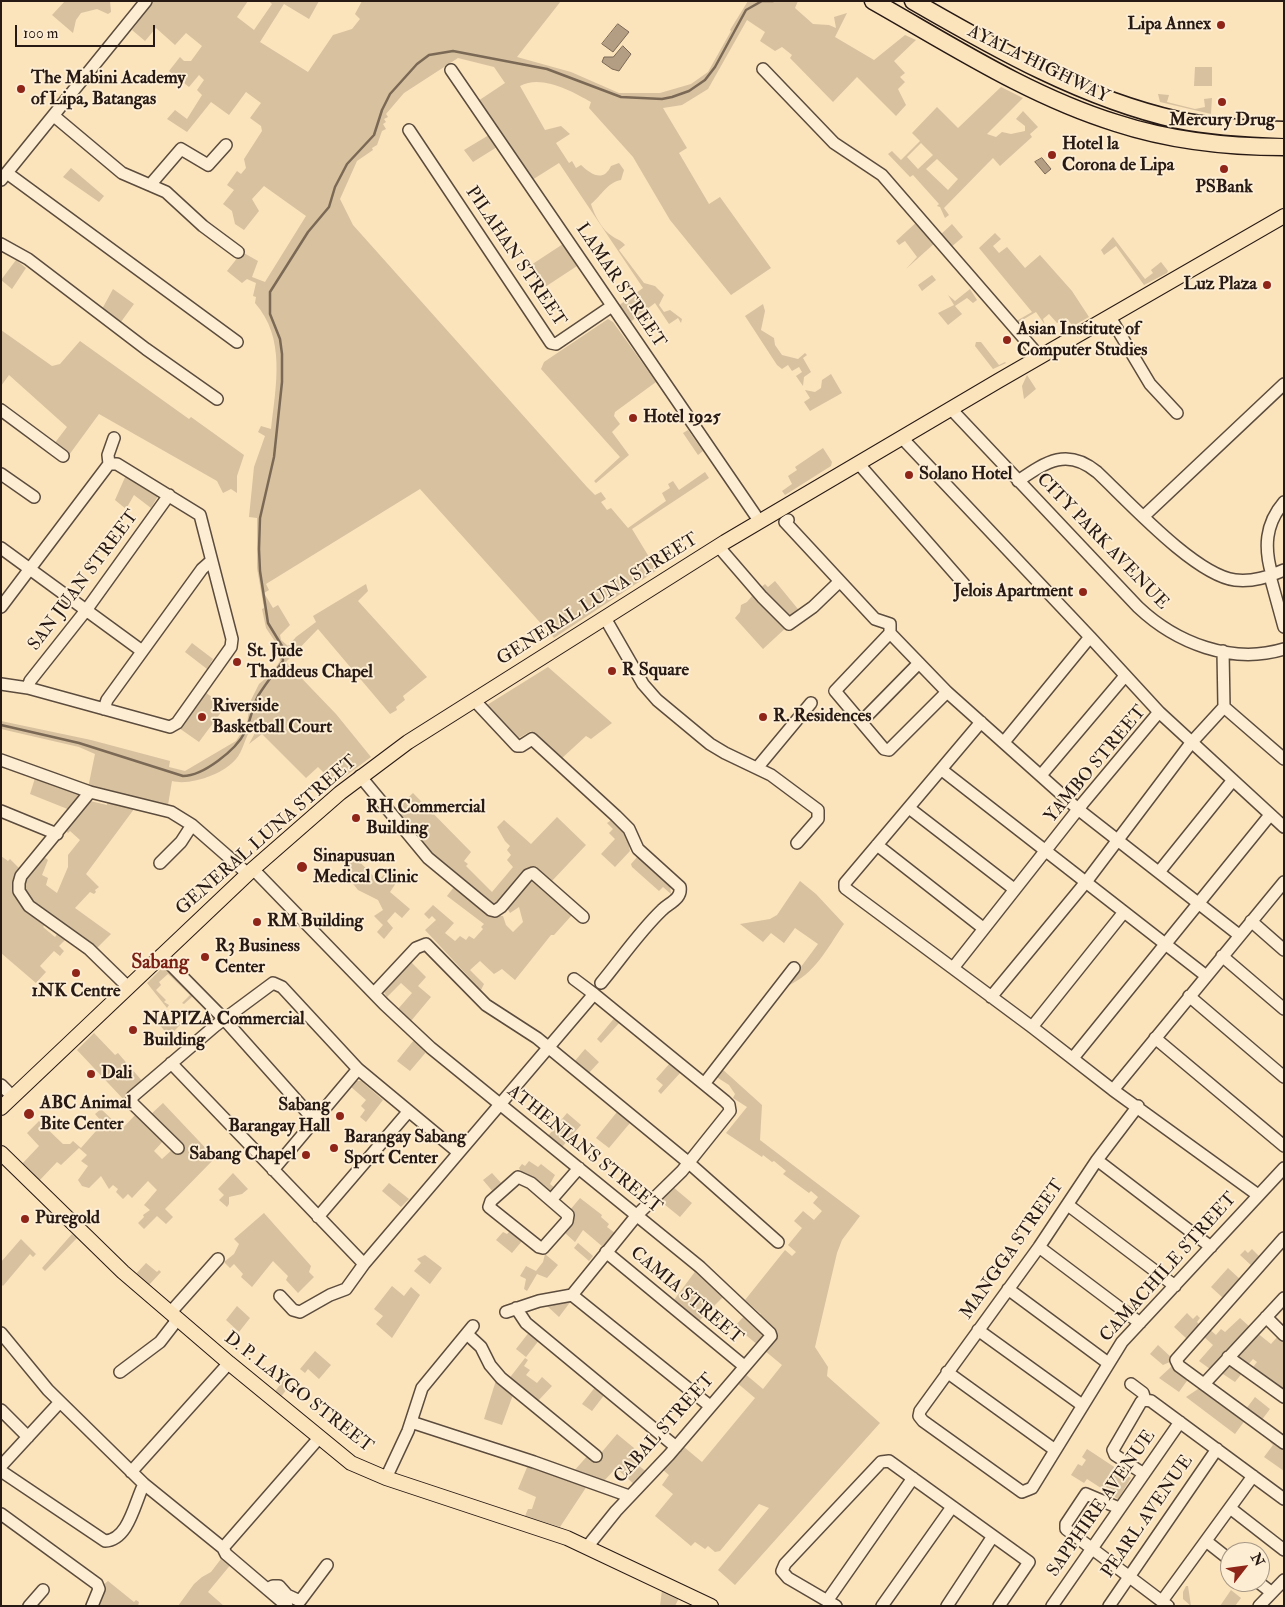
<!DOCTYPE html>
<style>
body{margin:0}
#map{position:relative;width:1285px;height:1607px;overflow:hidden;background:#fbe3bc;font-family:"IM FELL Double Pica",serif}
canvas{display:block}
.frame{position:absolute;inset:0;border:2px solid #271913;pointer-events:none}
.north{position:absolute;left:1220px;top:1542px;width:50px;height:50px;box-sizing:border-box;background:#fcedd3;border:1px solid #a79886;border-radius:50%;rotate:60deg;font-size:14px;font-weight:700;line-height:20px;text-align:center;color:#271913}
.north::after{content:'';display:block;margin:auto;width:18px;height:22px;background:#8f2418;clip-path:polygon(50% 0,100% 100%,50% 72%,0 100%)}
.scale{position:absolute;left:15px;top:25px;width:140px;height:22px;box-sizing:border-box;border:2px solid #271913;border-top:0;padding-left:6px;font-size:15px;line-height:18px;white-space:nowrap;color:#271913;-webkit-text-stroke:4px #fcedd3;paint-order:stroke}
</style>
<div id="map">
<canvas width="1285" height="1607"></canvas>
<div class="frame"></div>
<div class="north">N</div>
<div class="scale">100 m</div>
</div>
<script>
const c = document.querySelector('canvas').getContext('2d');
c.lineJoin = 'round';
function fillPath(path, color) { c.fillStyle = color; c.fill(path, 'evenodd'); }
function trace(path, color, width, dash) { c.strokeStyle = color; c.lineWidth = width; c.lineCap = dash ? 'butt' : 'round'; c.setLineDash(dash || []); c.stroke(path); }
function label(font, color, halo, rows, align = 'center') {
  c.font = font + ' "IM FELL Double Pica",serif'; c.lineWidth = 4; c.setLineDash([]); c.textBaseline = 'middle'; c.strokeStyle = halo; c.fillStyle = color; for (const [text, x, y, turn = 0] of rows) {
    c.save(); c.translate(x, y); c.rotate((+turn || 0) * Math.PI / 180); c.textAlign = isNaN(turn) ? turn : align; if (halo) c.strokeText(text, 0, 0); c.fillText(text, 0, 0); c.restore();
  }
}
fillPath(new Path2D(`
 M65 1H110L111 12 108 14 97 9 81 13 76 20 73 33 52 15Z
 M154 1H248L237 17 254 30 272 4 269 1H319L309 19 284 4 260 42 308 72 333 35 352 29 360 19 355 14 362 1H561L517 57 571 72 619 93H660L691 84 708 72 731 31 730 30 748 1H798L795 8 813 24 829 25 836 28 834 17 847 13 835 37 874 60 905 35 916 40 894 61 905 73 900 77 905 82 898 89 906 105 896 116 857 77 833 102 790 58 792 55 782 47 775 51 760 41 765 32 747 20 708 89 682 105 663 108 687 148 679 153 709 204 720 197 771 268 731 295 670 220 633 157 589 108 591 102C572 91 541 74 520 86L545 130 561 126 570 134 556 143 569 163 572 161 576 168 581 165C591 174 603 183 611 166L619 163 624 170 621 180C608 182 601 196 591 204 594 214 602 230 612 236 617 240 620 239 625 245L619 250 644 283 655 286 664 295 659 305 664 312 670 310 682 319 681 323 678 318 669 324 655 303 629 323 618 306 643 288 559 163 532 180 478 101 505 83 494 67 458 58 404 93 386 114 388 117 384 119 386 122 383 124 386 129 382 131 377 145 372 148 373 150 357 161 340 199 353 225 587 487 595 495 601 492 606 499 601 502 607 510 611 508 628 528 666 501 662 493 670 488 668 484 673 481 679 490 705 472 709 478 632 529 657 570 554 638 420 489 266 584 269 590 264 593 273 608 278 605 290 625 280 635 281 640 288 646 296 637 316 622 313 616 366 584 368 591 358 601 427 677 403 696 405 700 396 707 397 710 390 714 318 629 286 662 336 714 371 757 335 784 318 767 306 778 262 734 249 744 256 731 251 728C246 736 242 753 236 759 224 774 190 786 172 781L168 805 88 788 95 754 79 747 1 729V721L91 740 170 761 169 767 185 771 236 741 247 724 250 702 259 684 272 673 280 661 278 646 266 628 262 609 264 608 257 568V518L249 517 254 467 265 436 258 432 261 426 271 429C276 385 286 338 255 303L256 297 253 296 256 283 247 279 242 283 227 271 242 252 258 261 252 277 265 282 306 216 264 186 252 199 259 211 244 230 235 224 232 211 223 204 234 190 227 185 237 171 241 174 246 168 244 159 262 131 261 126 250 118 261 103 246 92 229 115 211 102 187 132 167 119 175 110 187 119 202 95 197 90 204 80 199 75 189 87 169 71 180 57 184 61H191L202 46 186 33 175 45 156 28 145 41 132 30Z
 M1195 67H1212V86H1194Z
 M1001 87 1023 98 987 134 996 137 1002 132 1011 134 1025 131V126L1016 119 1023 111 1038 127 1030 134 1032 137 1000 166 993 158 988 163 944 208 949 215 945 218 940 207 937 206 939 204 913 175 910 177 888 154 892 151 901 160 920 141 912 133 937 107 958 128ZM921 143 933 155 918 169 907 157ZM937 159 958 179 948 190 926 169Z
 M1158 94 1169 95 1167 102 1195 109 1205 107 1204 99 1212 98 1211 114 1160 102Z
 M489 135 497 147 473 162 464 150Z
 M71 168 104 196 99 202 63 177Z
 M919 220 936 242 906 269 917 257 905 241 899 245 896 241Z
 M952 224 963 237 950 248 939 236Z
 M995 233 1001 239 993 246 999 253 1007 247 1025 268 1040 255 1072 291 1089 317 1073 326 1066 318 1057 323 1049 314 1043 319 1045 325 1036 312 1019 322 1036 345 1013 323 1032 312 979 248Z
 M1113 237 1145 279 1153 273 1151 270 1161 262 1168 271 1167 273 1144 285 1116 246 1104 255 1101 250Z
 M563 244 577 266 542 289 528 267Z
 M16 260 26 268 12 289 1 280Z
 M932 275 936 280 922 291 918 285Z
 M113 289 134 304 118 326 101 311Z
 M970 289 977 300 973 303 967 298 955 306 962 314 948 325 938 313 954 305 948 295 955 301Z
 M763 304 765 311 761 330 774 338 775 345 782 355 798 359 805 353 807 355 803 358 811 372 804 377 803 386 796 376 802 372 799 367 792 371 788 365 782 369 777 365 745 316Z
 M608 319 613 322 656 382 615 412 614 416 620 424 612 432 629 455 596 483 594 481 620 457 541 369 544 362Z
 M1 330 52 366 60 364 80 341 189 419 191 417 244 455 237 476V493L231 489 223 493 217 481 99 414 69 455 54 444 67 427 9 375 1 386Z
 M976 342H981L999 365 1005 362 1006 363 993 369 975 346Z
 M831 374 842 393 810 411 804 402 810 398 805 390 815 392 821 388 822 380Z
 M1027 375 1036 389 1024 399 1022 386Z
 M688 430 703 451 698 455 683 433Z
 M823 448 832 462 831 466 785 495 782 491 792 484 788 476 797 470 795 467Z
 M126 475 158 496 151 508 134 495 126 509 115 500Z
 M735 573 789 625 763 649 735 618 740 612 741 605 747 602 752 596Z
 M775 581 802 614 789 624 758 590 765 584 768 587Z
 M192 643 213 659 207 669 185 652Z
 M548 667 612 723 591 739 586 736 561 759 531 731 517 739 487 705Z
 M205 692 225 707 199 742 179 728Z
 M36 775 83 792 70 810 30 794Z
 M413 793 471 852 464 861 468 864 466 866 492 892 513 867 507 860 511 855 507 850 510 846 505 841 497 827 504 820 531 844 557 817 586 845 551 882 535 868 494 908 451 873 421 842 419 835 395 810Z
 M91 796 90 801 107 805 108 799 137 805 86 874 99 887 95 890 96 892 94 894 90 892 75 908 111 934 95 950 25 897 23 880 43 856 48 860 42 875 48 878 46 885 57 893 68 867V855L80 840 70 831 68 833 65 830Z
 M613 819 627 836 630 851 615 867 601 854 615 839 609 833 613 829 607 823Z
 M639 855 670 884 671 894 663 887 659 891 632 867 631 864Z
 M1 856 8 861 10 859 23 872 22 906 46 923 43 927 55 937 58 933 66 939 59 946 64 951 60 956 54 951 40 966 46 972 36 983 1 953Z
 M355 857 378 881 390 868 400 877 390 892 410 909 402 918 395 912 387 921 393 928 384 939 377 932 383 925 374 916 383 910 378 900 358 890 342 870Z
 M531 879 572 915 554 935H551L515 980 502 969 494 974 480 961 470 970 484 984 481 990 425 930 436 920 432 916 429 919 424 914 433 905 454 923 445 933 455 941 460 936 466 940 469 936 474 939 483 929 481 927 484 924 447 896 454 887 476 906 491 916H503L506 925 513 932 523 922 519 907 510 913 507 908Z
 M800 881 816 894 844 924C825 951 817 972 786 987L818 944 795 928 784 943 771 933 763 942 740 924 770 919 777 915Z
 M410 961 426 977 418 986 431 997 411 1021 398 1009 412 993 401 983 387 997 383 990Z
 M163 967 193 996 184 1004 182 1003 190 995 168 974 159 982 161 985 156 990 166 1000 164 1002 169 1005 167 1008 147 983Z
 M155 1015 164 1026 175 1017 181 1024 169 1036 153 1017Z
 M616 1016 621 1021 601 1043 597 1039Z
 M94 1033 115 1055 118 1053 143 1082 125 1101 77 1050Z
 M414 1040 427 1051 410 1071 397 1061Z
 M585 1049 599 1062 588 1074 574 1062Z
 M670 1063 681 1072 661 1094 658 1091 663 1085 656 1079Z
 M721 1068 762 1105 760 1140 860 1216 842 1240 837 1253 815 1347 828 1367 827 1376 880 1423 735 1585 718 1570 769 1508 759 1504 720 1551 715 1552 708 1546 705 1549 695 1542 691 1546 655 1516 673 1494 662 1485 669 1475 663 1470 684 1447 702 1462 755 1398 736 1382 744 1373 763 1389 782 1365 735 1326 747 1313 755 1320 761 1314 745 1300 785 1250 792 1256 796 1252 788 1245 802 1228 794 1221 803 1211 814 1220 822 1211 813 1203 818 1197 811 1191 809 1193 783 1174 786 1171 774 1161 772 1162 763 1155 762 1157 726 1133 747 1107 733 1098 735 1094 729 1085 715 1076Z
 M356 1081H361L383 1100 366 1122 360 1117 365 1110 361 1106 366 1100 350 1086Z
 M163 1103 215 1158 165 1209 173 1217 166 1224 157 1216 144 1229 138 1223 144 1217 143 1215 150 1210 144 1205 157 1190 148 1181 132 1198 128 1194 123 1199 116 1192 118 1189 113 1185 109 1189 101 1176 89 1188 82 1186 78 1180 88 1166 81 1161 87 1155 79 1148 61 1165 57 1162 39 1181 21 1165 39 1146 27 1133 39 1121 63 1144H70L73 1141 81 1148 103 1123 95 1114 101 1109 122 1129 137 1113 165 1139 154 1151 162 1159 174 1148 149 1116Z
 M617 1112 630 1123 609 1148 596 1138Z
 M567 1113 581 1125 562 1147 548 1136Z
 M529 1161 538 1167 541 1164 555 1175 550 1184 556 1189 551 1194 520 1170 519 1168 522 1164 525 1166Z
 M233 1173 248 1189 242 1194 229 1197V1204L227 1207 219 1200 224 1195 218 1189Z
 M492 1173 503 1185 494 1193 483 1180Z
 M389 1183 409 1199 401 1207 382 1191Z
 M673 1187 692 1203 680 1217 659 1200Z
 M580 1198 602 1215 601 1217 609 1224 607 1227 615 1233 603 1247 583 1230 575 1242 565 1233 573 1224 570 1210Z
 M264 1213 311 1266 309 1272 314 1277 298 1293 286 1280 288 1276 273 1261 252 1287 241 1277 243 1274 234 1264 230 1268 224 1262 234 1254 239 1244 234 1239Z
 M510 1231 522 1241 512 1253 496 1240 503 1232 507 1234Z
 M72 1234 77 1238 45 1271 42 1268Z
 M21 1239 36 1254 33 1257 30 1254 3 1286 1 1284V1262Z
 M578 1243 593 1256 589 1261 574 1248Z
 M1252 1249 1261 1258 1253 1267 1240 1255 1245 1250 1248 1253Z
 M545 1254 558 1265 547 1278 537 1274 527 1291 524 1289 526 1279 520 1276 526 1266 536 1271 543 1262Z
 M425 1255 442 1268 430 1284 414 1271 421 1263 417 1259Z
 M146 1263 157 1272 159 1270 161 1272 148 1286 135 1275Z
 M1228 1268 1241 1280 1223 1298 1211 1287Z
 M697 1269 726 1294 699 1321 674 1300Z
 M392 1286 404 1296 411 1287 420 1295 392 1338 376 1324 383 1316 374 1309Z
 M571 1301 559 1317 546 1305Z
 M237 1306 250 1318 239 1332 226 1320Z
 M1187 1313 1193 1319 1197 1315 1200 1318 1197 1322 1200 1325 1187 1339 1174 1327Z
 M1240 1318 1250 1327 1210 1369 1199 1361 1213 1345 1202 1335 1208 1328 1216 1335 1221 1329 1225 1332Z
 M530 1331 540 1339 526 1357 516 1349Z
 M1256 1332 1271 1344 1279 1335 1284 1340V1395L1250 1371 1257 1362 1253 1359 1246 1367 1235 1356Z
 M1158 1345 1172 1358V1361L1163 1365 1150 1354Z
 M315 1351 331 1365 319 1379 308 1369 305 1373 300 1369Z
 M525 1358 528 1360 524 1366 530 1370 526 1375 537 1383 542 1377 552 1386 537 1402 508 1380Z
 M1228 1363 1243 1372 1235 1382 1220 1372Z
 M1172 1366 1189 1378 1179 1392 1159 1378Z
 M286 1377 292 1383 279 1399 273 1394Z
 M497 1377 514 1392 502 1425 484 1419Z
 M596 1386 605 1394 592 1411 582 1404Z
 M1201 1387 1246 1419 1235 1434 1186 1397Z
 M1255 1397 1270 1409 1261 1421 1246 1409Z
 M617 1434 645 1457 638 1465 648 1473 636 1486 616 1468 603 1482 574 1471 589 1454 596 1459Z
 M1272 1439 1284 1447V1471L1264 1457 1273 1445 1270 1442Z
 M1087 1449 1131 1478 1118 1499 1087 1479 1084 1483 1071 1475 1078 1464 1082 1466 1086 1460 1082 1457Z
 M528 1465 587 1486 560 1527 525 1516 528 1509H532L536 1497 518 1489Z
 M224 1555 232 1563 208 1592 224 1606H178L194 1584 202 1577 211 1572Z
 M108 1581 134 1602 136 1600 139 1602 138 1606H95L103 1585Z
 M1186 1586H1188L1191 1606 1183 1599V1592Z
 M662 1590 679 1598 675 1606H660Z
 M1231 1590 1241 1598 1235 1606H1220Z`), '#d7c19f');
const water = new Path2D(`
 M618 24 629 32 613 52 602 44Z
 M623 46 631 54 619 71 612 69 602 62 604 57H613Z
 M1042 158 1051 169 1045 174 1035 162Z`);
fillPath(water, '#b39e83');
trace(water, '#7b6956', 1);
trace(new Path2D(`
 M762 1H773
 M1 725 79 743 183 776C203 776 236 750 245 732 251 720 252 707 258 696 266 683 275 672 283 661L282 646 268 623 260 571 259 549 260 518 274 457 282 382V354L280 339 270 314V292L308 232 329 207 335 187 347 164 374 135 382 110 390 94 417 64 429 55 453 51 547 69 621 97 662 99 672 97 689 91 705 80 715 67 746 10 762 1`), '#7b6956', 2.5);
const minor = new Path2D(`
 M763 69 834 143 882 175 1040 357
 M451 70 760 522
 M54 116 122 173 166 192 203 226 238 252
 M409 130 551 343 556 344 612 306
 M7 173 237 342
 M1 180 146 1
 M150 185 181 149 208 165 226 145
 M1 244 28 259 146 349 217 399
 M1110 317 1150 384 1177 413
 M951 409 1138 607C1176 643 1232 665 1284 649
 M1 410 63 456
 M902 438 1090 637 1004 742
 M858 463 964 584
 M109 464 108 455 114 438
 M1 474 34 497
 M1018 481C1046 462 1067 447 1097 472 1128 501 1195 575 1235 580 1253 582 1268 577 1284 570
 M1144 516 1284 384
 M788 520 785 522 875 619 890 624V633L835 691 884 749 889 750 947 692
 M718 546 762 597 789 624 813 607 839 582
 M1 548 142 651
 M1272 575C1264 548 1265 524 1284 502
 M1270 576 1284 627
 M1 607 109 464
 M605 618 643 684 657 700 710 744 725 753 771 775 818 810V819L797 843
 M890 633 947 692 1079 810 1239 935
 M1090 637 1159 712
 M1 684 28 688 170 727 177 723 231 647 232 639 200 515 117 464H109
 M28 688 30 681 87 609 169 495
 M474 700 517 746H521L532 739 616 816 629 829 638 849 680 887C682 899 669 903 662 910 639 932 621 959 601 983
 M1224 707 1284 759
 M104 709 107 700 202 569 211 561
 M862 721 919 663
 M981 722 845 883V888L1032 1027 1113 1090 1284 882
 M1 760 90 792 171 812 192 825 248 874
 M757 768 811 703
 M942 770 1205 975
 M1042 774 1125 676
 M360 776 428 858 491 910 495 911 501 907 528 875 533 873 583 917
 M90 792 21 876 19 883V891L29 906 89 949 128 987
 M909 808 1014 889
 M1 811 57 834
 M877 845 983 928
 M160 863 181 842 192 825
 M253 869 384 1004 431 1048 700 1267 770 1333 771 1336 669 1455 616 1511 587 1547
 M1159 872 1233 780
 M1251 921 1284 950
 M161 955 224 1019 315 1121
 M1222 956 1284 1009
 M953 968 1083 803 1159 712 1284 827
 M374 993 416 948 426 944 486 1005 537 1038 689 1163 778 1242
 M1189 996 1284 1077
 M991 997 1086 882 1191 743 1224 707 1223 651
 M1032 1027 1124 912
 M1155 1038 1284 1146
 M1073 1058 1270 815
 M171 1063 364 1264
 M704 1084 794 968
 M1 1085 13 1097
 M1113 1090 1258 1195
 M1138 1106 1097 1160 1039 1247 920 1411 919 1416 923 1421 1022 1492 1032 1488 1122 1342 1284 1168
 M178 1148 132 1103V1097L215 1026 273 983 282 987 358 1069 458 1152
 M1097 1160 1211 1247
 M273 1170 358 1069
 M518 1177 531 1183 568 1215 567 1221 543 1248 539 1247 489 1207 491 1201Z
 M552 1199 579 1168
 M1068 1205 1175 1286
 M318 1217 408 1112
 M1284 1238 1176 1360 1179 1366 1284 1443
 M1039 1247 1140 1323
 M606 1252 744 1366
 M1008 1289 1108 1363
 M572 1295 710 1406
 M280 1296 293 1310 300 1312 330 1295 346 1289 364 1264 594 994 574 979
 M516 1308 526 1323 676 1447
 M506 1312 539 1301 572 1295 637 1215 682 1171 730 1111 729 1105 725 1101 594 994
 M170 1313 218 1259
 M1266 1317 1284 1335
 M978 1330 1082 1405
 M1 1333 48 1390 100 1441 144 1484 223 1548 226 1554 287 1606
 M467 1334 481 1347 490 1365 501 1378 596 1456
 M1228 1357 1284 1397
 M120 1372 160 1342 177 1320
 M947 1372 1055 1450
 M1131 1384 1143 1393 1145 1400 1151 1401 1284 1499
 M1204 1384 1284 1298
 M1 1410 28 1437
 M411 1422 534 1462 629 1496
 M1 1466 60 1402
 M1 1471 105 1541C129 1540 135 1501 144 1484
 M131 1472 229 1363
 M1144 1474 1115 1455 1113 1450 1141 1402 1145 1400
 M386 1478 408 1431 422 1388 473 1326
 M1119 1508 1086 1494 1066 1524V1529L1168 1606
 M1230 1508 1284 1550
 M1 1514 97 1584 99 1589 92 1606
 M1206 1541 1230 1560
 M223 1548 319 1438
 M1258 1582 1271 1592
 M267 1589 273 1586H279L287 1595 300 1601 327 1565
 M827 1601 913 1478
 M1162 1601 1253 1476
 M29 1606 43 1590
 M836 1606 788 1578 782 1571 785 1564 881 1462 889 1461 1029 1562 999 1606
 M882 1606 952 1507
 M947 1606 993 1536
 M1052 1606 1180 1422
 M1109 1606 1217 1449
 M1259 1606 1284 1580`);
const major = new Path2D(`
 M1 1108 253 869 340 793 408 742 725 542 998 381 1284 216
 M1 1153 123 1272 229 1363 351 1463 386 1478 567 1538 711 1606`);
const highway = new Path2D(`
 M873 1C951 45 1029 96 1116 123 1171 141 1227 147 1284 147
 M913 1C996 49 1084 99 1178 120 1213 127 1248 129 1284 130`);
trace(minor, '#5c4c3d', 14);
trace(major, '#271913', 16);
trace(highway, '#271913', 19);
trace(minor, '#fcedd3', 11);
trace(major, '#fbe3bc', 14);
trace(highway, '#fbe3bc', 16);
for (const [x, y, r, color] of [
 [1221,25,5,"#8f2418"],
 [21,89,5,"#8f2418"],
 [1222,102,5,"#8f2418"],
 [1052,155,5,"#8f2418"],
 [1224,169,5,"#8f2418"],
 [1267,285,5,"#8f2418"],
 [1007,340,5,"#8f2418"],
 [633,418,5,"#8f2418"],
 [909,475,5,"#8f2418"],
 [1083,592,5,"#8f2418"],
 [237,662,5,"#8f2418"],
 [612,671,5,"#8f2418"],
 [202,717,5,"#8f2418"],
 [763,717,5,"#8f2418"],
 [356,818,5,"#8f2418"],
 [302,867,6,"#8f2418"],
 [257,922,5,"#8f2418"],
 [205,957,5,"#8f2418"],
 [76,973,5,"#8f2418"],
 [133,1030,5,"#8f2418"],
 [91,1074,5,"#8f2418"],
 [29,1114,6,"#8f2418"],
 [340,1116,5,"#8f2418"],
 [334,1148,5,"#8f2418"],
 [306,1155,5,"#8f2418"],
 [25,1219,5,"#8f2418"]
]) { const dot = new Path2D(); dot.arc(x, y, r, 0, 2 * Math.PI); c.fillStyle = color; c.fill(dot); trace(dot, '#fcedd3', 2); }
label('bold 18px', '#271913', '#fcedd3', [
 ["Lipa Annex",1211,25,"right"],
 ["The Mabini Academy",31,79],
 ["of Lipa, Batangas",31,100],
 ["Mercury Drug",1222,121,"center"],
 ["Hotel la",1062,145],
 ["Corona de Lipa",1062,166],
 ["PSBank",1224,188,"center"],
 ["Luz Plaza",1257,285,"right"],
 ["Asian Institute of",1017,330],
 ["Computer Studies",1017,351],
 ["Hotel 1925",643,418],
 ["Solano Hotel",919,475],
 ["Jelois Apartment",1073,592,"right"],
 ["St. Jude",247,652],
 ["Thaddeus Chapel",247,673],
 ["R Square",622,671],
 ["Riverside",212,707],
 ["Basketball Court",212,728],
 ["R. Residences",773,717],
 ["RH Commercial",366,808],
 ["Building",366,829],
 ["Sinapusuan",313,857],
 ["Medical Clinic",313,878],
 ["RM Building",267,922],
 ["R3 Business",215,947],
 ["Center",215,968],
 ["1NK Centre",76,992,"center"],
 ["NAPIZA Commercial",143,1020],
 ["Building",143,1041],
 ["Dali",101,1074],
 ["ABC Animal",40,1104],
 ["Bite Center",40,1125],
 ["Sabang",330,1106,"right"],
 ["Barangay Hall",330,1127,"right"],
 ["Barangay Sabang",344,1138],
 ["Sport Center",344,1159],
 ["Sabang Chapel",296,1155,"right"],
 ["Puregold",35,1219]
], 'left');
label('18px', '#271913', '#fcedd3', [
 ["AYALA HIGHWAY",1038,65,26],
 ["PILAHAN STREET",515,257,56],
 ["LAMAR STREET",620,286,56],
 ["CITY PARK AVENUE",1102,542,46],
 ["SAN JUAN STREET",84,581,-53],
 ["GENERAL LUNA STREET",598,600,-32],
 ["YAMBO STREET",1096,765,-50],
 ["GENERAL LUNA STREET",267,836,-41],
 ["ATHENIANS STREET",584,1150,39],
 ["MANGGA STREET",1013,1250,-55],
 ["CAMACHILE STREET",1169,1268,-48],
 ["CAMIA STREET",686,1296,40],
 ["D. P. LAYGO STREET",298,1393,38],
 ["CABAL STREET",665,1429,-48],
 ["SAPPHIRE AVENUE",1102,1504,-55],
 ["PEARL AVENUE",1148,1517,-55]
]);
label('bold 20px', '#7a1f14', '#fcedd3', [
 ["Sabang",160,964]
]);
</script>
